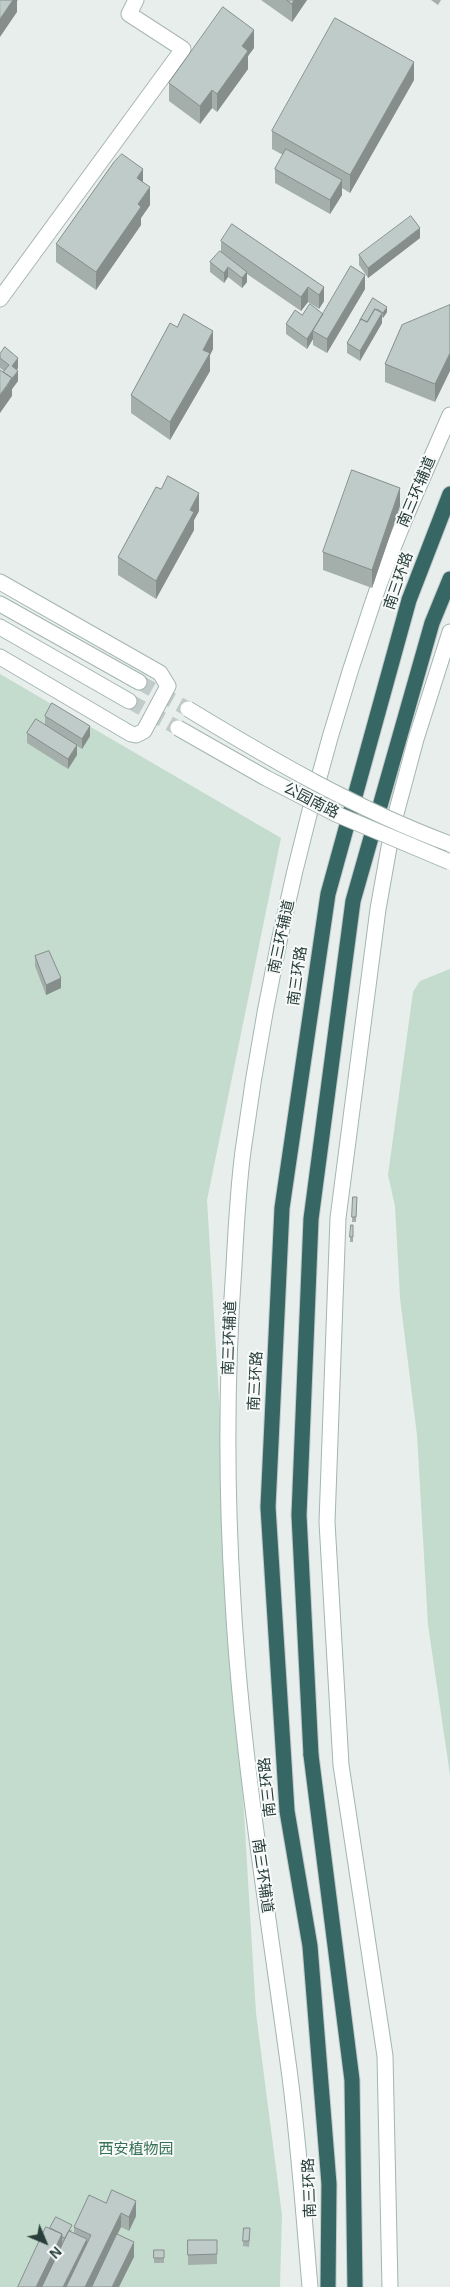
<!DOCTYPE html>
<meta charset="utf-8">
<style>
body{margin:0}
#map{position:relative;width:450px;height:2287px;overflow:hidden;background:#e7eeec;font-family:Arial,sans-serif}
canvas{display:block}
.north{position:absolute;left:20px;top:2217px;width:50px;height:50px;-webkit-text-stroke:4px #f7faf9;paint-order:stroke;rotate:135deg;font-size:14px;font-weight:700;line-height:20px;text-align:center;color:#283e3b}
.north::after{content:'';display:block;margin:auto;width:18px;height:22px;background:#283e3b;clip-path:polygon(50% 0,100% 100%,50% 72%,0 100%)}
</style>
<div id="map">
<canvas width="450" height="2287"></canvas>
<div class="north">N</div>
</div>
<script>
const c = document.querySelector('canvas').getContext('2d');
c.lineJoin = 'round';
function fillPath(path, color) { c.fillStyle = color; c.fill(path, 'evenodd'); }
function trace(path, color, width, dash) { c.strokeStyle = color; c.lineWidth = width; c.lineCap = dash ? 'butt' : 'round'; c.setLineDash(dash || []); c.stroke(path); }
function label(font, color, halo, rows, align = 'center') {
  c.font = font + ' Arial,"Noto Sans SC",sans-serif'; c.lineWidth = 4; c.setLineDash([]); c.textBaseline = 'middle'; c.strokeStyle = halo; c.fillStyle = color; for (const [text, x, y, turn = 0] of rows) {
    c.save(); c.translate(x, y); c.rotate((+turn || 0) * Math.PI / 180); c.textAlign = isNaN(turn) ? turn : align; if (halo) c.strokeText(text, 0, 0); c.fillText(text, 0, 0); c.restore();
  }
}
fillPath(new Path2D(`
 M0 674 281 838 207 1200 256 2013 282 2215 280 2287H0Z
 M450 969V1775L428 1625 417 1435 400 1298 395 1206 388 1175 413 992 420 981Z`), '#c3dccd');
trace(new Path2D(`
 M139 682 188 709
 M129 701 178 728`), '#c1cbc9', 15, [15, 8]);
const street = new Path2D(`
 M0 299 183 49 129 14 136 0`);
const secondary = new Path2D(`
 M0 582 160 673 168 686 144 731 136 735 131 734 0 657
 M0 604 139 682
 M0 627 129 701
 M310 2287C304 2217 299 2147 290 2077 269 1918 242 1761 233 1601 226 1489 226 1377 234 1266 236 1228 238 1189 243 1151 268 965 312 779 373 602 395 538 423 477 450 415
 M390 2287 385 2056 341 1765 327 1522 338 1218 378 909 393 825 416 739 450 632`);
const highway = new Path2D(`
 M311 1755 299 1515 311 1219 353 901 432 623 450 579
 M328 2287 329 2184 310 1946 287 1811 268 1507 282 1208 328 894 409 600 450 494`);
trace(street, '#aab6b3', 17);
trace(secondary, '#a4b5b2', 17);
trace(highway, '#c3c9c8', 17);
trace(street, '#fff', 15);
trace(secondary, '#fff', 15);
trace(highway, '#376764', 15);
const secondaryBridge = new Path2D(`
 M188 709C272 760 358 810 450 844
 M178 728 266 778 336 814 450 862`);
const highwayBridge = new Path2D(`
 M311 1755 352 2080 355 2287`);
trace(secondaryBridge, '#a4b5b2', 17, []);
trace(highwayBridge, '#c3c9c8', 17, []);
trace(secondaryBridge, '#fff', 15);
trace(highwayBridge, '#376764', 15);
fillPath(new Path2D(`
 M261 0H307L292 22Z
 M431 0H441L438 5Z
 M254 48 248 56V69L217 112 212 108 200 124 169 101V83Z
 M414 80 350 193 342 188V195L330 214 275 183V169L283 155 272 149V131Z
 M150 205 141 218V225L96 290 56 262V244Z
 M420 238 368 278 359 265V255Z
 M221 241 324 287V301L319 309 308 302 301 311 247 274V282L242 288 228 277 224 283 210 272V262L221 251Z
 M365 289 327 353 313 345V339L307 349 286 334V324L302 315 323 314Z
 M373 298 387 312 383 318 382 317V323L360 361 347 353V343Z
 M450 305 435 402 385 382V364Z
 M213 349 210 355V371L170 440 131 413V395Z
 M0 354 18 368 17 370 18 381 12 389V396L3 372 4 371 0 368Z
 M400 506 372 588 323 570V552Z
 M199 511 194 520V530L156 599 118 575V557Z
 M45 716 90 736 82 749 77 746V755L68 769 27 743V733L45 724Z
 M35 956 61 988 46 995 35 966Z
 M353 1197H357L356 1222H352Z
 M353 1225V1242H350V1237Z
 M106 2203 136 2216 129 2231 121 2227 117 2234 134 2257 18 2287 50 2228 72 2230 71 2232 74 2233V2227Z
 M250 2233 249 2247 243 2246V2241Z
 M188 2240H217V2264L188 2265Z
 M154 2250H164V2263H154Z`), '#a4afac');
fillPath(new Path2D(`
 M12 0H18L17 1V12L0 37V19Z
 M294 0H307L292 22V4Z
 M254 30V48L248 56V69L217 112V94L242 46Z
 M414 62V80L350 193V175Z
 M212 90V108L200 124V106Z
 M143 169V187L137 178Z
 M342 180V195L330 214V200Z
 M150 187V205L141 218V225L96 290V272L138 204Z
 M420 228V238L368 278V268Z
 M228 267V277L224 283V273Z
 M247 272V282L242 288V278Z
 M365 275V289L327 353V339Z
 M308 287V302L301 311V297Z
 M324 287V301L319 309V295Z
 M387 307V312L383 318V313Z
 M382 313V323L360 361V351Z
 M324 314 313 331V339L307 349V339Z
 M213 331V349L210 355V371L170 440V422L203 350Z
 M450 353V371L435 402V384Z
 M18 358V368L12 376V366Z
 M18 371V381L12 389V396L0 413V395Z
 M400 488V506L372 588V570Z
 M199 493V511L194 520V530L156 599V581L190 510Z
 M90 726V736L82 749V739Z
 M77 745V755L68 769V759Z
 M61 978V988L46 995V985Z
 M136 2201V2216L129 2231V2217Z
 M121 2213V2227L92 2287H85Z
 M62 2234V2248L43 2287H36Z
 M87 2239V2253L70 2287H63Z
 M134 2242V2257L119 2287H112Z`), '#868e8c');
const building = new Path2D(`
 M0 0H13L0 19Z
 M287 0H294L292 4Z
 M223 7 254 30 242 46 248 51 217 94 212 90 200 106 169 83Z
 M335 18 414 62 350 175 272 131Z
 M286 149 342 180 330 200 275 169Z
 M122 154 143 169 137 178 150 187 138 204 141 207 96 272 56 244 114 162Z
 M411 216 420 228 368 268 359 255Z
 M232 224 324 287 319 295 308 287 301 297 221 241Z
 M220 251 247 272 242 278 228 267 224 273 210 262Z
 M351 266 365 275 327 339 313 331Z
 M373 298 387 307 383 313 377 309 376 310 375 309 367 322 361 319 360 320Z
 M310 304 323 314 307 339 286 324 295 310 302 315Z
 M450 305V353L435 384 385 364 402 325Z
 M375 309 382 313 360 351 347 343 361 319 367 322Z
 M184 314 213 331 203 350 210 353 170 422 131 395 170 323 177 327Z
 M5 347 18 358 12 366 18 371 10 381 12 378 3 372 9 365 0 358V354Z
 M0 370 12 378 0 395Z
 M352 470 400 488 372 570 323 552Z
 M168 476 199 493 190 510 194 512 156 581 118 557 156 487 161 489Z
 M52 703 90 726 82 739 45 716Z
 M36 719 77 745 68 759 27 733Z
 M49 951 61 978 46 985 35 956Z
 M353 1197H357L356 1217H352Z
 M351 1225H353V1237H350Z
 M112 2190 136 2201 129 2217 121 2213 85 2287H66L91 2235 74 2227 89 2195 106 2203Z
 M56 2217 72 2225 65 2238 62 2237V2234L50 2228Z
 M46 2227 62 2234 36 2287H18Z
 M244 2228H250L249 2241H243Z
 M69 2231 87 2239 63 2287H42Z
 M117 2234 134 2242 112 2287H92Z
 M188 2240H217V2254L188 2255Z
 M154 2250H164V2258H154Z`);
fillPath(building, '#bfcbc8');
trace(building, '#868e8c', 1);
label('15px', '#283e3b', '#f7faf9', [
 ["南三环辅道",417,492,-67],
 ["南三环路",399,581,-71],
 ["公园南路",311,801,27],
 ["南三环辅道",282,937,-78],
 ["南三环路",298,976,-82],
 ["南三环辅道",230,1338,-88],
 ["南三环路",256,1381,-87],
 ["南三环路",268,1787,-96],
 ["南三环辅道",262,1876,82],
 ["南三环路",310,2188,-92]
]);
label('15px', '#367155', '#f7faf9', [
 ["西安植物园",136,2150]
]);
</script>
